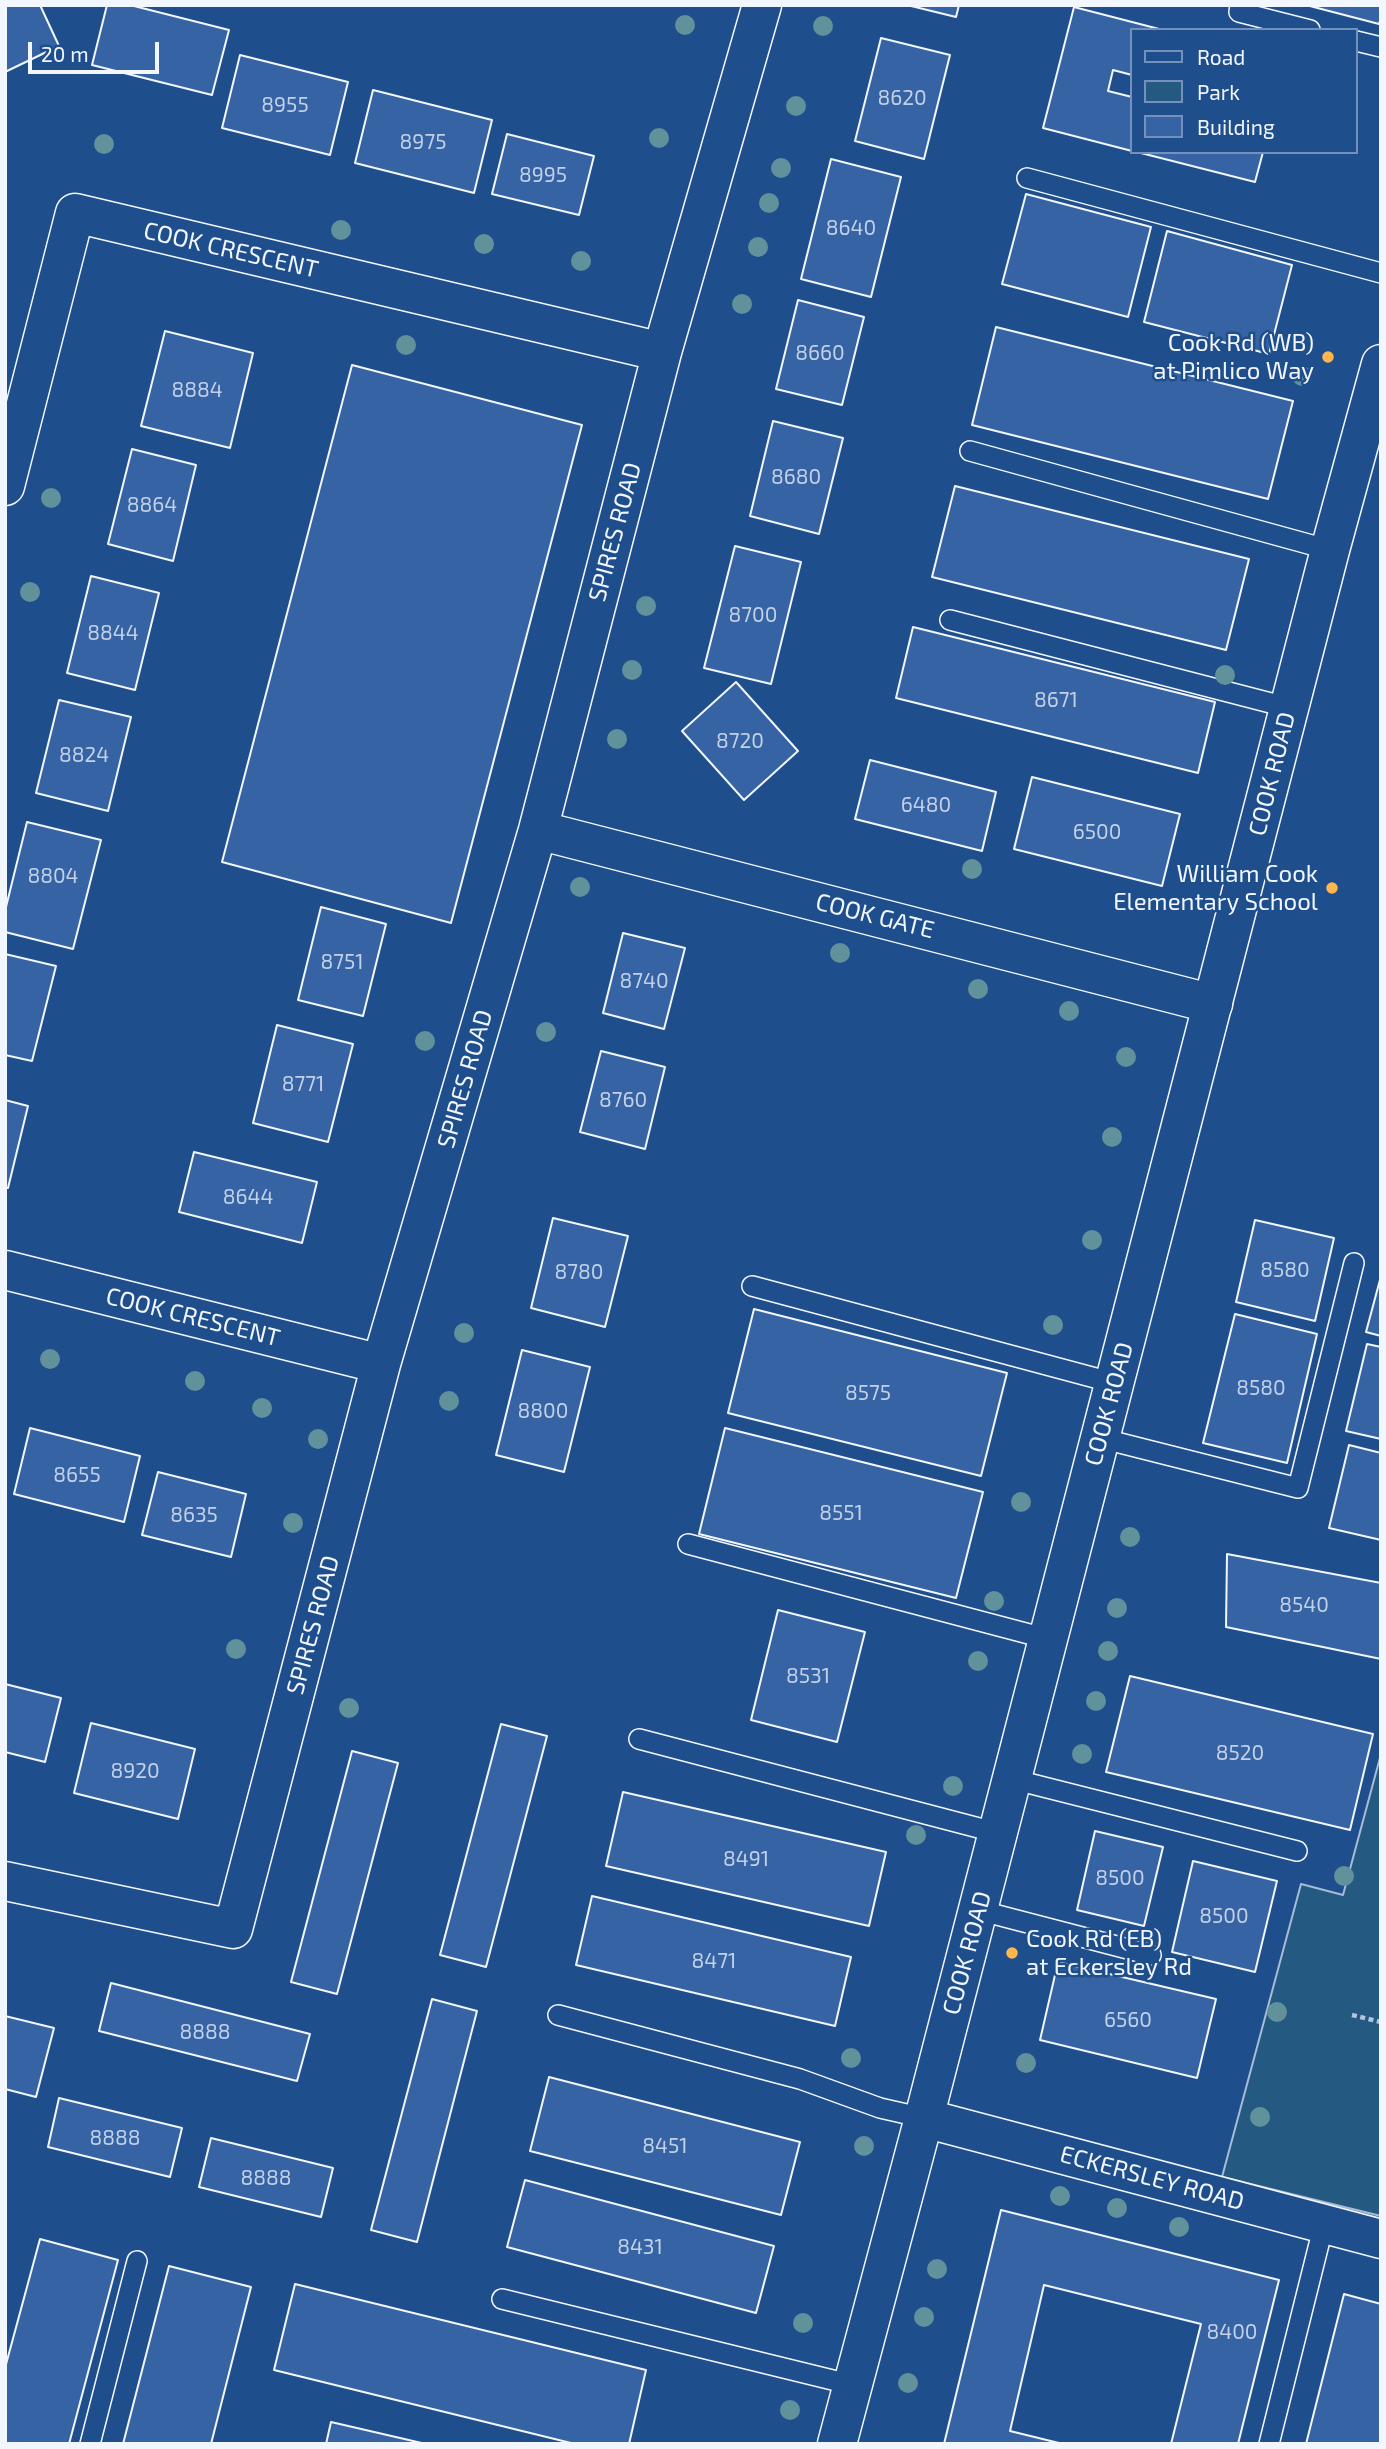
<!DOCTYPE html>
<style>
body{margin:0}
#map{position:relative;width:1386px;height:2449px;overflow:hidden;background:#1f4e8c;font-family:"Exo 2",sans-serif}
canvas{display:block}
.frame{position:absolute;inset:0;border:7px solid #f2f6ff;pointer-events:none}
.legend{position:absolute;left:1130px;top:28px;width:228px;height:126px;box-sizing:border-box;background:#1f4e8c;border:2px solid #7391ba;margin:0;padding:9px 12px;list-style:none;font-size:21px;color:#f2f6ff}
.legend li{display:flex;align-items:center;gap:14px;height:35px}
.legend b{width:35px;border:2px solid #7391ba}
.scale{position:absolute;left:28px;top:42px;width:131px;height:32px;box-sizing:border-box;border:4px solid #f2f6ff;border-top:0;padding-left:9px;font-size:21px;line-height:24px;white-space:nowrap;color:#f2f6ff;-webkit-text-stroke:5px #1f4e8c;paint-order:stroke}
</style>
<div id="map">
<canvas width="1386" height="2449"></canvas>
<div class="frame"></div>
<ul class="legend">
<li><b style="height:9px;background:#1f4e8c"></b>Road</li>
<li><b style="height:19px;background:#245a82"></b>Park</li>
<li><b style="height:19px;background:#3563a3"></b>Building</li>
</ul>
<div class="scale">20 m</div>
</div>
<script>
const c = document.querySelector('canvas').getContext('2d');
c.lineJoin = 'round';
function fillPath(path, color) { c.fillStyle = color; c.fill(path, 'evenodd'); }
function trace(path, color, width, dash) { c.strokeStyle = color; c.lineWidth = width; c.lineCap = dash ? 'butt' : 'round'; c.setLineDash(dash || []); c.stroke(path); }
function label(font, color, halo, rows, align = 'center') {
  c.font = font + ' "Exo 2",sans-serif'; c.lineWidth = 5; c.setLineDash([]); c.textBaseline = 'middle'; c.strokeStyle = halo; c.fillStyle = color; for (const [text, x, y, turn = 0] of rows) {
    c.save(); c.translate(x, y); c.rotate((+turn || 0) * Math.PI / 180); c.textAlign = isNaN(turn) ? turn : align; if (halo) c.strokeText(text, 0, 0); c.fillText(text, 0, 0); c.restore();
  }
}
const green = new Path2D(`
 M1381 1754V2216L1222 2177 1301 1884 1343 1895Z`);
fillPath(green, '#245a82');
trace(green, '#a8bbd7', 2);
const building = new Path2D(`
 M5 5H40L59 46 5 72Z
 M107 5H130L229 30 212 95 92 65Z
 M907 5H959L956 17Z
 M1306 5H1381V18L1379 24Z
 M1074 7 1163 30H1132V75L1113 70 1108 91 1132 97V151L1043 128Z
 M881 38 950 55 924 159 855 141Z
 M240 55 348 82 330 155 222 128Z
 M373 90 492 120 474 193 355 163Z
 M507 134 594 156 579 215 492 194Z
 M1137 152H1263L1255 182Z
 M831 159 901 177 871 297 801 279Z
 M1026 194 1151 227 1128 317 1002 284Z
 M1167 231 1292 265 1269 354 1144 322Z
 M798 300 864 317 842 405 776 389Z
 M996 327 1293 401 1268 499 972 425Z
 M165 331 253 353 230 448 141 426Z
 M352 365 582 425 451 923 222 862Z
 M773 421 843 438 819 534 750 516Z
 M132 449 196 465 173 561 108 544Z
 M955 486 1249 559 1226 650 932 577Z
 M735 546 801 562 771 684 704 668Z
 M91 576 159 593 135 690 67 673Z
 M913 627 1215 702 1198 773 896 698Z
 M736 682 798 751 744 800 682 731Z
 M59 700 131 717 108 811 36 793Z
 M870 760 996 792 982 851 855 819Z
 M1032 777 1180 814 1162 886 1014 849Z
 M27 822 101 840 73 949 5 932V911Z
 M321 907 386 924 363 1016 298 1000Z
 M623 933 685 948 664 1029 603 1013Z
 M5 954 56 966 32 1061 5 1055Z
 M277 1025 353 1044 328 1142 253 1123Z
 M601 1051 665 1067 645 1149 580 1132Z
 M5 1100 28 1106 8 1188H5Z
 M194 1152 317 1182 302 1243 179 1212Z
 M553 1218 628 1236 605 1327 531 1308Z
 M1255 1220 1334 1238 1315 1321 1236 1302Z
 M1381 1276V1336L1366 1332Z
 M754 1309 1007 1373 981 1476 728 1413Z
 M1235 1314 1317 1334 1287 1463 1203 1443Z
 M1367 1344 1381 1347V1439L1346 1431Z
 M522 1350 590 1367 564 1472 496 1455Z
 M30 1428 140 1456 124 1522 14 1494Z
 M725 1428 983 1492 956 1598 699 1534Z
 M1349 1445 1381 1453V1540L1329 1528Z
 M158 1472 246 1494 231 1557 142 1535Z
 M1227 1554 1381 1583V1659L1226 1627Z
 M778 1610 865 1632 837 1742 751 1720Z
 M1130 1676 1373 1734 1350 1830 1106 1772Z
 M5 1684 61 1698 45 1762 5 1752Z
 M91 1723 195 1749 178 1819 74 1793Z
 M501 1724 547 1736 486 1967 440 1955Z
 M352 1751 398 1763 337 1994 291 1982Z
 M623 1792 886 1852 869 1926 606 1866Z
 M1095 1831 1163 1847 1144 1926 1077 1910Z
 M1193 1861 1277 1881 1255 1972 1172 1952Z
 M592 1896 851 1957 835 2026 576 1965Z
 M1058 1962 1216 1999 1197 2078 1040 2040Z
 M111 1983 310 2034 297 2081 99 2031Z
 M432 1999 477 2011 417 2242 371 2230Z
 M5 2016 54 2028 36 2097 5 2089Z
 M549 2077 800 2142 781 2215 530 2151Z
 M59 2098 182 2128 170 2177 48 2147Z
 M211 2138 333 2168 321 2217 199 2187Z
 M525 2180 774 2246 756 2313 507 2247Z
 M1001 2210 1279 2280 1238 2444H1171L1201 2324 1044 2285 1010 2431 1063 2444H944Z
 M40 2239 118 2260 69 2444H5V2368Z
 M169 2266 251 2287 211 2444H123Z
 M295 2284 646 2370 629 2444H575L274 2370Z
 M1344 2294 1381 2304V2444H1306Z
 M331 2422 426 2444H326Z`);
fillPath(building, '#3563a3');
trace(building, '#f2f6ff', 2);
const lane = new Path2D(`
 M1240 5 1239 12 1310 30
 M1356 41 1381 47
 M1027 178 1381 273
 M970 451 1330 550
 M950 620 1290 708
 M752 1286 1114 1383
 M1100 1438 1298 1488 1354 1263
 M688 1544 1048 1639
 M639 1739 998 1833
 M1012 1779 1297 1851
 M978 1910 1151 1955
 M558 2015 800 2079 880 2108 924 2118
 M502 2299 853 2385
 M90 2444 137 2261
 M1269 2444 1324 2224`);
const street = new Path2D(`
 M5 486 75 213 662 352
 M538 830 1213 1004
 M5 1270 381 1364
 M5 1881 233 1929 381 1364 538 830 662 352 762 5
 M924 2118 1381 2239`);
const secondary = new Path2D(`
 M837 2444 924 2118 1330 550 1381 364`);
trace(lane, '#f2f6ff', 22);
trace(street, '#f2f6ff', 41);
trace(secondary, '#f2f6ff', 41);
trace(new Path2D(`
 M1352 2015 1381 2022`), '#b3c4dc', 4.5, [5, 3.5]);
trace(lane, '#1f4e8c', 19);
trace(street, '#1f4e8c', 38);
trace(secondary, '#1f4e8c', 38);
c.fillStyle = '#61919a';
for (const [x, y] of [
 [685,25],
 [823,26],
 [796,106],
 [659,138],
 [104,144],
 [781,168],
 [769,203],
 [341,230],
 [484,244],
 [758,247],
 [581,261],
 [742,304],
 [406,345],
 [1302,376],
 [51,498],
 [30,592],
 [646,606],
 [632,670],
 [1225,675],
 [617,739],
 [972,869],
 [580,887],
 [840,953],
 [978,989],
 [1069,1011],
 [546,1032],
 [425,1041],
 [1126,1057],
 [1112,1137],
 [1092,1240],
 [1053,1325],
 [464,1333],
 [50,1359],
 [195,1381],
 [449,1401],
 [262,1408],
 [318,1439],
 [1021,1502],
 [293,1523],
 [1130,1537],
 [994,1601],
 [1117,1608],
 [236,1649],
 [1108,1651],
 [978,1661],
 [1096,1701],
 [349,1708],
 [1082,1754],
 [953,1786],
 [916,1835],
 [1344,1876],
 [1277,2012],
 [851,2058],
 [1026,2063],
 [1260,2117],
 [864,2146],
 [1060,2196],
 [1117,2208],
 [1179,2227],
 [937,2269],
 [924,2317],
 [803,2323],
 [908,2383],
 [790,2410]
]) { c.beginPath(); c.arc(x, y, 10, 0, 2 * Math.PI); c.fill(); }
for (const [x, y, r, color] of [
 [1328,357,7,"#ffb74d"],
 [1332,888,7,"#ffb74d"],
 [1012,1953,7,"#ffb74d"]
]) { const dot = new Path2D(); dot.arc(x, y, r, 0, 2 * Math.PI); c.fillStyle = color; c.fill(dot); trace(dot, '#1f4e8c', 2.5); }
label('21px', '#c3d1e8', null, [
 ["8620",902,98],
 ["8955",285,105],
 ["8975",423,142],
 ["8995",543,175],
 ["8640",851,228],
 ["8660",820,353],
 ["8884",197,390],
 ["8680",796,477],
 ["8864",152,505],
 ["8700",753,615],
 ["8844",113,633],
 ["8671",1056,700],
 ["8720",740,741],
 ["8824",84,755],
 ["6480",926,805],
 ["6500",1097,832],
 ["8804",53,876],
 ["8751",342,962],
 ["8740",644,981],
 ["8771",303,1084],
 ["8760",623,1100],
 ["8644",248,1197],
 ["8580",1285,1270],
 ["8780",579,1272],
 ["8580",1261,1388],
 ["8575",868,1393],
 ["8800",543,1411],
 ["8655",77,1475],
 ["8551",841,1513],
 ["8635",194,1515],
 ["8540",1304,1605],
 ["8531",808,1676],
 ["8520",1240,1753],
 ["8920",135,1771],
 ["8491",746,1859],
 ["8500",1120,1878],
 ["8500",1224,1916],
 ["8471",714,1961],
 ["6560",1128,2020],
 ["8888",205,2032],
 ["8888",115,2138],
 ["8451",665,2146],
 ["8888",266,2178],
 ["8431",640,2247],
 ["8400",1232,2332]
]);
label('24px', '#f2f6ff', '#1f4e8c', [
 ["COOK CRESCENT",231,250,13],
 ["SPIRES ROAD",615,532,-75],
 ["COOK ROAD",1272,774,-76],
 ["COOK GATE",875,916,14],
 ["SPIRES ROAD",465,1079,-74],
 ["COOK CRESCENT",193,1317,14],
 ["COOK ROAD",1109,1404,-75],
 ["SPIRES ROAD",313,1625,-75],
 ["COOK ROAD",967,1953,-75],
 ["ECKERSLEY ROAD",1152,2178,15]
]);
label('24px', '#f2f6ff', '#1f4e8c', [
 ["Cook Rd (WB)",1314,343],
 ["at Pimlico Way",1314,371],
 ["William Cook",1318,874],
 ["Elementary School",1318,902],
 ["Cook Rd (EB)",1026,1939,"left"],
 ["at Eckersley Rd",1026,1967,"left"]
], 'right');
</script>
